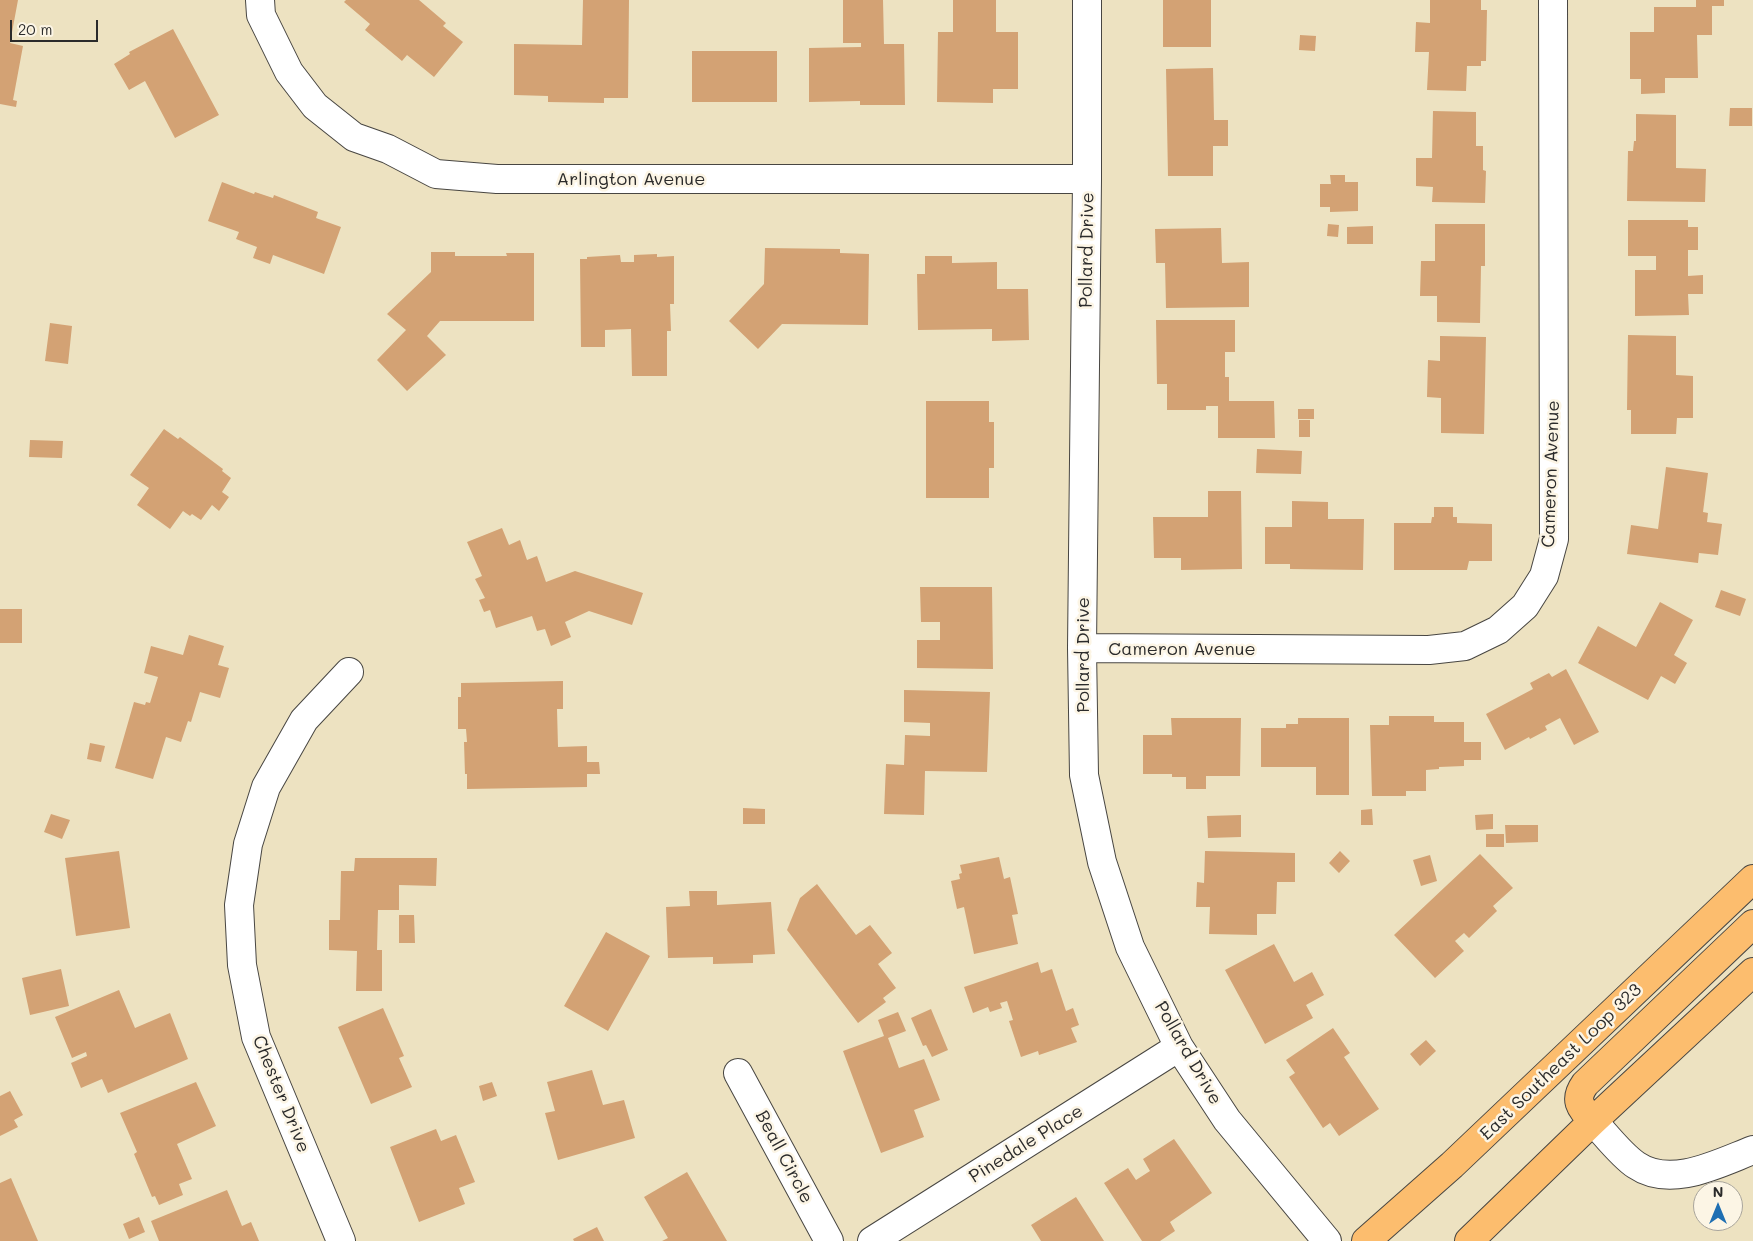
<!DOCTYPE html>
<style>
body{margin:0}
#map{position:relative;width:1753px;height:1241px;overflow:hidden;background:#ede2c1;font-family:Mali,sans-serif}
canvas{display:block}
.north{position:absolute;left:1693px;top:1181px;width:50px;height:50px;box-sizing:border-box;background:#fcf5e5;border:1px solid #a8a49b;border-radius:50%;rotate:0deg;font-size:14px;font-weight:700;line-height:20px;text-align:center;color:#2b2b2b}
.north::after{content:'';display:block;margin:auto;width:18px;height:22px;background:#1f6fb2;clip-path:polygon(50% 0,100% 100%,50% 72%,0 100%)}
.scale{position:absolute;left:10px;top:20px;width:88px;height:22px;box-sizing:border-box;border:2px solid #2b2b2b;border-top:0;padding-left:6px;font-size:15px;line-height:18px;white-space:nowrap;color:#2b2b2b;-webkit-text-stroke:4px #fcf5e5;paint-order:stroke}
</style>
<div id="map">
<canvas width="1753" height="1241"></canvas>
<div class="north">N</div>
<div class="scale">20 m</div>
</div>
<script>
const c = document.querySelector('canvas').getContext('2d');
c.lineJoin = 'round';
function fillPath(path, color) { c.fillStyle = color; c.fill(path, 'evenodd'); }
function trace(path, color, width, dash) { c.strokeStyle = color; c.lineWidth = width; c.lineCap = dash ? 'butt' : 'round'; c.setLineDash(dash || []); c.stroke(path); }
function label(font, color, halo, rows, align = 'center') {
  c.font = font + ' Mali,sans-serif'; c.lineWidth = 5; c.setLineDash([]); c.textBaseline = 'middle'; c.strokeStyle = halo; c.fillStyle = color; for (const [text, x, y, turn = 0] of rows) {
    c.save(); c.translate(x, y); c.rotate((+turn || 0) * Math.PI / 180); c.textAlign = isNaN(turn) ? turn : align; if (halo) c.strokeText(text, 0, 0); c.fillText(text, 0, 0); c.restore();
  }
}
fillPath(new Path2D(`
 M0 0H18L10 43 23 46 13 100 17 101 16 107 0 104Z
 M346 0H419L446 23 443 26 463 42 434 77 407 55 402 61 365 30 370 24 344 2Z
 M583 0H629L628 98H604V103L548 102V96L514 95V44L582 45Z
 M843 0H883L884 44H904L905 105H860V101L809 102V48L861 47V43H843Z
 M953 0H996V32H1018V89H993V103L937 102 938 32H953Z
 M1163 0H1211V47H1163Z
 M1430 0H1481V10H1487L1486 61H1481V66H1467L1466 91 1427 90 1429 52H1415L1416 22 1430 23Z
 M1696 0H1724V6H1712V35H1697L1698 78H1665V93L1641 94V79H1630V32H1654V7H1696Z
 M173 29 219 115 175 138 145 81 129 90 114 64 130 54 129 52Z
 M1300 35 1316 36 1315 51 1299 50Z
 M692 51H777V102H692Z
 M1213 68 1214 120H1228V146H1213V176H1168L1166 69Z
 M1730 108H1752V126H1729Z
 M1433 111 1476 112V146H1483V170L1486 171 1485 203 1432 202 1433 187 1416 186V158H1432Z
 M1636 114 1676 115V168L1706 169 1705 202 1627 201 1628 151H1633L1634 141H1636Z
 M1330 175H1345V182H1358V211L1330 212V207H1320V184H1331Z
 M222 182 254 194 255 192 273 198 274 195 318 212 316 218 341 227 324 274 273 255 270 264 253 258 257 247 236 239 239 232 208 221Z
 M1628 220H1688V227H1698V250H1688V276L1703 275V294H1688L1689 315 1635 316V270H1656V256H1628Z
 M1328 224 1339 225 1338 237 1327 236Z
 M1435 224H1485V266H1481L1480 323 1437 322V296H1420L1421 261H1435Z
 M1373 226V244H1347V227Z
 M1221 228 1222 263 1249 262V307L1166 308 1165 263H1156L1155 229Z
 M765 248 840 249V253L869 254 868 325 782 324 758 349 729 321 764 284Z
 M431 252H455V256H507L506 253H534V321H440L427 336 446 355 407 391 377 360 406 330 387 314 431 272Z
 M657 254V257L674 256V304H670L671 331H667V376H632L631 329 605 330V347H581L580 259H587V257L620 255 621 262H634V255Z
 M925 256H952V263L997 262V289H1028L1029 340 992 341V329L918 330 917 274H925Z
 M1156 320H1235V352H1225V377H1229V401H1274L1275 438H1218V406H1206V410H1167V384H1157Z
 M50 323 72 326 68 364 45 361Z
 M1628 335 1676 336V375L1693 376V418H1677L1676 434H1631V410H1627Z
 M1440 336 1486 337 1484 434 1441 433V398L1427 397 1428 360 1440 361Z
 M926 401H989V422H994V468H989V498H926Z
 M1298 409H1314V419H1298Z
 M1299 420H1310V437H1299Z
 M164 429 178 439 180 437 223 469 222 471 231 478 222 492 229 497 219 511 212 505 201 520 192 514 190 516 183 511 170 529 137 505 149 488 130 475Z
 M30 440 63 441 62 458 29 457Z
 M1257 449 1302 451 1301 474 1256 473Z
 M1666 467 1708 473 1703 512 1708 513 1707 522 1722 524 1718 555 1699 553 1698 563 1627 554 1631 525 1658 529Z
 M1208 491H1241L1242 569 1181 570V558H1154L1153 517H1208Z
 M1292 501 1328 502V519H1364L1363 570 1290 569V564H1265V527H1292Z
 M1434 507H1453V517H1457V523L1492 524V561H1469L1467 570H1394V523H1431L1432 517H1434Z
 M502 528 509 545 520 540 527 560 537 556 546 582 575 571 643 593 632 625 589 611 565 622 571 637 551 646 545 629 537 631 532 616 496 628 490 610 484 612 479 600 485 598 475 579 482 576 467 542Z
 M920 587H992L993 669 917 668V640H940V622H921Z
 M1721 590 1746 599 1740 616 1715 607Z
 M1660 602 1693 620 1674 655 1687 663 1675 684 1661 676 1648 700 1578 663 1598 626 1636 647Z
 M0 609H22V643H0Z
 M189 635 224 646 218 665 229 668 220 698 200 692 191 722 188 721 181 742 166 737 153 779 115 768 134 702 145 705 146 702 150 703 158 677 144 673 151 646 183 655Z
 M1566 669 1599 732 1574 745 1560 718 1545 726 1547 730 1530 739 1529 737 1505 750 1486 714 1533 689 1530 683 1549 673 1552 677Z
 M563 681V709H557L558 747 587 746V762H599L600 774H587V787L467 789V774H465L464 742H467L466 729H458V697H461V683Z
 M904 690 990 692 987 772 925 771 924 815 884 814 886 764 904 765 905 735 930 736V723L904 722Z
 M1389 716H1434V722H1464V742H1481V760H1464V766L1439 767V769L1426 770V791H1406V796H1372L1370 725H1389Z
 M1171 718H1241L1240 776H1206V789H1186V777H1172V774H1143V735H1172Z
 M1298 718H1349V795H1316V767H1261V728H1286V724H1298Z
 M90 743 105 746 101 762 87 759Z
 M743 808 765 809V824H743Z
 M1372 809 1373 825H1361V810Z
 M51 814 70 820 62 839 44 832Z
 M1493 814V829L1476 830 1475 815Z
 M1241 815V837L1208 838 1207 816Z
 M1505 825H1538V842L1506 843Z
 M1486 834H1504V847H1486Z
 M119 851 130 928 76 936 65 858Z
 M1205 851 1295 853V882H1277L1276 914H1257V935L1209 934 1210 907H1196L1197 882 1204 883Z
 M1340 851 1350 861 1339 873 1329 863Z
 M1480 854 1513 888 1493 906 1497 911 1469 938 1464 933 1455 941 1464 951 1435 978 1394 935Z
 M1430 855 1437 881 1421 886 1413 860Z
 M999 857 1004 879 1010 877 1018 914 1012 915 1018 944 974 954 964 907 957 909 951 881 960 879 959 874 962 873 960 865Z
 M355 858H437L436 886 399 885V910H378L377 950H382V991H356L357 951 329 950V920H340L341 871H354Z
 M817 884 856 935 870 925 892 953 878 964 896 988 883 998 886 1002 858 1023 787 930 800 898Z
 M689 891H717V905L771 902 775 954 753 955V963L713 964V957L668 958 666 907 690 906Z
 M399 915H414L415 943H399Z
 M606 932 650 956 608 1031 564 1006Z
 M1274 944 1294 982 1312 972 1324 995 1306 1005 1313 1018 1265 1044 1225 970Z
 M1038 962 1041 973 1052 969 1066 1011 1073 1008 1079 1025 1071 1028 1077 1042 1039 1055 1038 1051 1021 1057 1009 1021 1013 1020 1007 1001 1000 1003 1002 1008 990 1012 988 1007 973 1013 964 987Z
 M61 969 69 1006 30 1015 22 978Z
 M119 990 135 1028 170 1013 188 1059 108 1093 102 1079 81 1088 71 1063 87 1056 86 1052 72 1058 55 1017Z
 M383 1008 404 1056 399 1058 412 1087 371 1104 338 1027Z
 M931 1009 948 1050 932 1057 926 1045 923 1046 911 1018Z
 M898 1012 906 1031 888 1038 899 1068 924 1059 940 1100 914 1110 924 1137 881 1153 843 1051 884 1036 878 1020Z
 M1333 1028 1350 1053 1344 1057 1379 1109 1339 1136 1330 1123 1323 1128 1289 1077 1295 1073 1286 1060Z
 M1426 1040 1436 1051 1420 1066 1410 1054Z
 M592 1070 603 1105 624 1100 635 1138 558 1160 545 1113 555 1111 547 1082Z
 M196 1082 216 1126 177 1144 192 1179 179 1184 183 1195 159 1205 155 1196 152 1197 134 1154 137 1152 120 1113Z
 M492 1082 497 1096 483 1101 479 1086Z
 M10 1091 23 1115 14 1120 18 1127 0 1136V1096Z
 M436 1129 441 1141 456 1135 475 1182 459 1188 465 1204 419 1222 390 1147Z
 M1174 1139 1212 1193 1170 1222 1175 1231 1160 1241H1142L1104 1183 1128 1168 1136 1180 1150 1171 1143 1159Z
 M687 1172 727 1241H662L668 1238 644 1197Z
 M11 1178 38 1241H0V1183Z
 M227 1190 242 1226 251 1222 259 1241H159L151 1221Z
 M1076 1197 1104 1241H1041L1031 1225Z
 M139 1217 145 1232 129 1239 123 1224Z
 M597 1227 604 1241H574L573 1239Z`), '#d3a274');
const minor = new Path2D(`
 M260 0 261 15 289 72 315 106 354 137 388 149 436 174 497 179H1087
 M1087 0V179L1082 648 1084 775 1102 862 1130 947 1179 1047 1227 1120 1327 1241
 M1082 648 1429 650 1465 646 1498 630 1525 606 1544 576 1554 539 1553 0
 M738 1073 829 1241
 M1593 1121C1605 1134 1622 1156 1636 1165 1671 1189 1719 1163 1753 1150
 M341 1241 256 1037 242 965 239 905 248 844 266 787 304 720 349 672
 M872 1241 1179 1047`);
const highway = new Path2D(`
 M1593 1121C1581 1108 1573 1101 1585 1084L1753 924
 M1366 1241 1452 1165 1753 879
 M1469 1241 1593 1121 1753 972`);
trace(minor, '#484642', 30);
trace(highway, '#484642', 30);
trace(minor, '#fff', 28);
trace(highway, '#fcbd6e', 28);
label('18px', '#2b2b2b', '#fcf5e5', [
 ["Arlington Avenue",631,179],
 ["Pollard Drive",1087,250,-89],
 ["Cameron Avenue",1551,474,-88],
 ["Cameron Avenue",1182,649],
 ["Pollard Drive",1083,655,-90],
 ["Pollard Drive",1188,1053,60],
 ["East Southeast Loop 323",1561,1062,-44],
 ["Chester Drive",281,1094,68],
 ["Pinedale Place",1026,1144,-32],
 ["Beall Circle",784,1157,62]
]);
</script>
